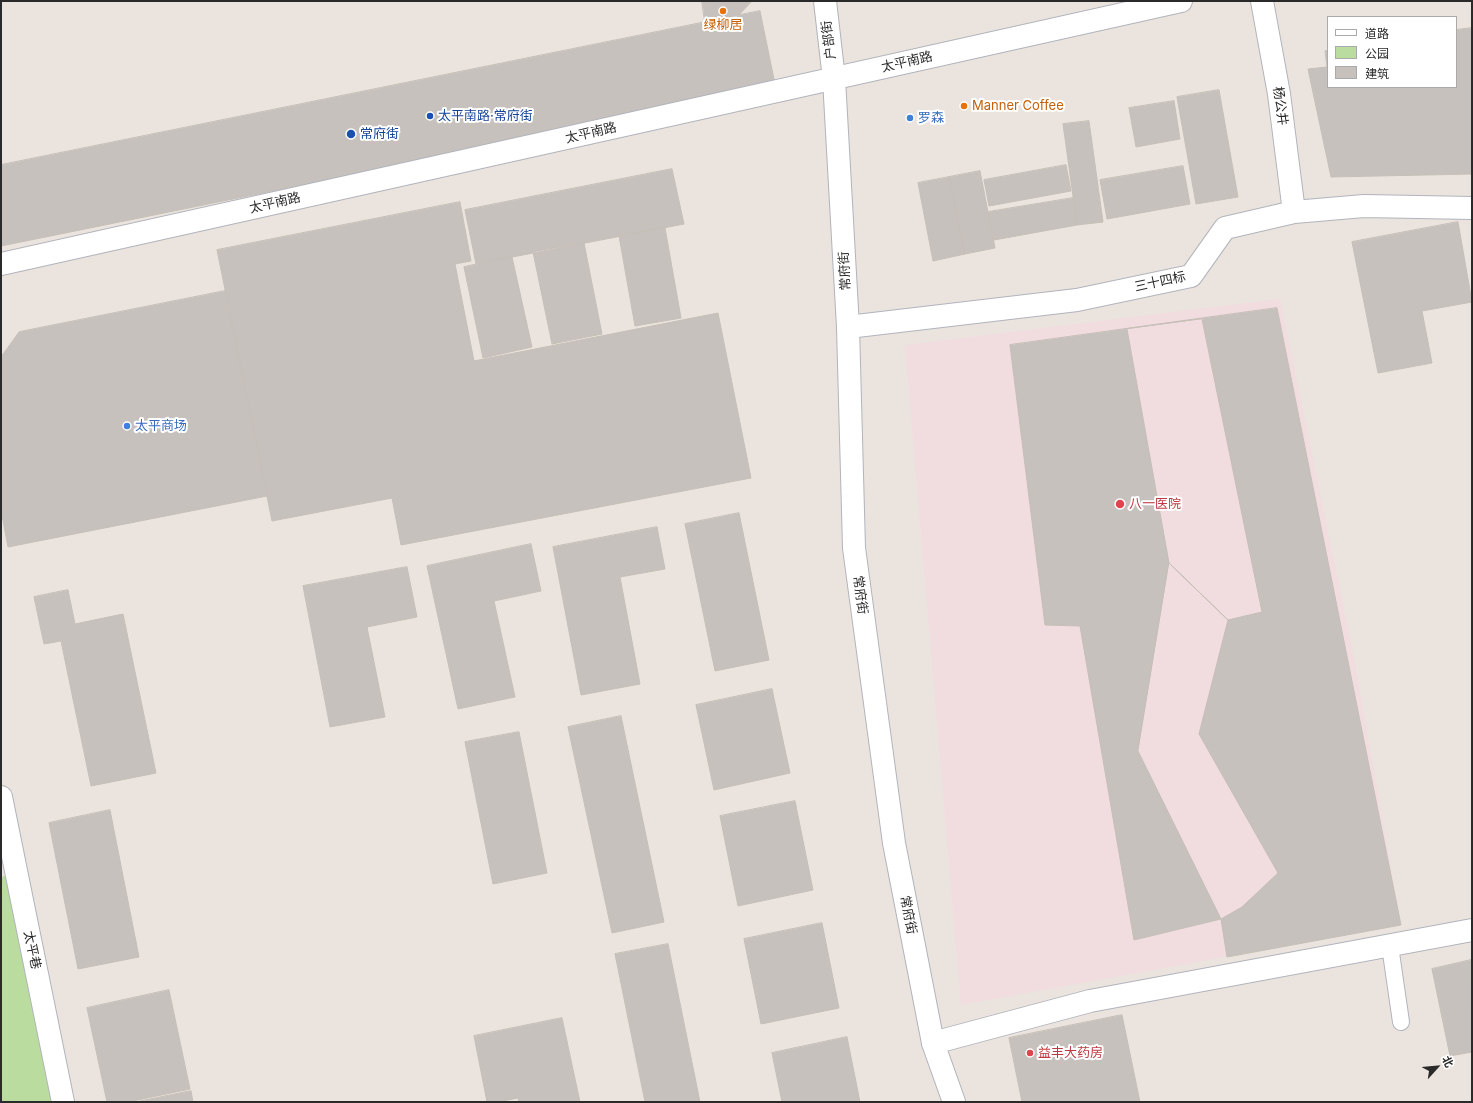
<!DOCTYPE html>
<meta charset="utf-8">
<style>
body{margin:0}
#map{position:relative;width:1473px;height:1103px;overflow:hidden;background:#ebe4de;font-family:Inter,"Noto Sans SC",sans-serif}
canvas{display:block}
.frame{position:absolute;inset:0;border:2px solid #2a2a2a;pointer-events:none}
.legend{position:absolute;left:1327px;top:16px;width:130px;height:72px;box-sizing:border-box;background:#fff;border:1px solid #aaa;margin:0;padding:5px 7px;list-style:none;font-size:12px;color:#2a2a2a}
.legend li{display:flex;align-items:center;gap:8px;height:20px}
.legend b{width:20px;border:1px solid #aaa}
.north{position:absolute;left:1417px;top:1047px;width:40px;height:40px;-webkit-text-stroke:3px #fff;paint-order:stroke;rotate:63deg;font-size:11px;font-weight:700;line-height:16px;text-align:center;color:#2a2a2a}
.north::after{content:'';display:block;margin:auto;width:14px;height:18px;background:#2a2a2a;clip-path:polygon(50% 0,100% 100%,50% 72%,0 100%)}
</style>
<div id="map">
<canvas width="1473" height="1103"></canvas>
<div class="frame"></div>
<ul class="legend">
<li><b style="height:5px;background:#fff"></b>道路</li>
<li><b style="height:11px;background:#badc9f"></b>公园</li>
<li><b style="height:11px;background:#c6c1bd"></b>建筑</li>
</ul>
<div class="north">北</div>
</div>
<script>
const c = document.querySelector('canvas').getContext('2d');
c.lineJoin = 'round';
function fillPath(path, color) { c.fillStyle = color; c.fill(path, 'evenodd'); }
function trace(path, color, width, dash) { c.strokeStyle = color; c.lineWidth = width; c.lineCap = dash ? 'butt' : 'round'; c.setLineDash(dash || []); c.stroke(path); }
function label(font, color, halo, rows, align = 'center') {
  c.font = font + ' Inter,"Noto Sans SC",sans-serif'; c.lineWidth = 4; c.setLineDash([]); c.textBaseline = 'middle'; c.strokeStyle = halo; c.fillStyle = color; for (const [text, x, y, turn = 0] of rows) {
    c.save(); c.translate(x, y); c.rotate((+turn || 0) * Math.PI / 180); c.textAlign = isNaN(turn) ? turn : align; if (halo) c.strokeText(text, 0, 0); c.fillText(text, 0, 0); c.restore();
  }
}
fillPath(new Path2D(`
 M1280 299 1355 663 1401 925 961 1005 905 345Z`), '#f1dcdf');
fillPath(new Path2D(`
 M17 873 63 1102H1V877Z`), '#badc9f');
const building = new Path2D(`
 M702 1H752L737 17 705 21Z
 M760 11 776 89 1 246V165Z
 M1472 28V174L1331 177 1308 69 1327 67 1325 51 1328 50V87H1456V30Z
 M1219 90 1238 197 1196 204 1177 97Z
 M1174 101 1180 139 1136 147 1129 108Z
 M1089 121 1103 222 1077 225 1063 124Z
 M1066 165 1071 191 989 206 984 180Z
 M1183 166 1190 204 1107 219 1100 180Z
 M672 169 684 224 476 264 465 210Z
 M980 171 995 248 965 254 949 177Z
 M949 177 965 254 933 261 918 183Z
 M1073 198 1077 225 994 240 988 212Z
 M460 202 471 261 455 264 474 361 718 313 751 478 401 545 392 498 272 521 217 250Z
 M1458 222 1472 302 1422 311 1432 363 1378 373 1352 242Z
 M665 228 681 318 635 326 619 236Z
 M584 243 602 334 552 344 533 252Z
 M512 257 532 347 483 358 464 267Z
 M225 291 267 496 8 547 1 510V357L19 332Z
 M1277 308 1401 925 1227 957 1221 919 1134 940 1080 626 1045 625 1010 345Z
 M1202 319 1262 612 1228 620 1169 563 1127 329Z
 M739 513 769 660 715 671 685 524Z
 M657 527 665 569 620 577 640 684 581 695 553 547Z
 M531 544 541 591 494 601 515 697 458 709 427 566Z
 M1169 563 1228 620 1199 734 1278 873 1242 907 1221 919 1138 751Z
 M407 567 417 617 367 627 385 717 330 727 303 586Z
 M68 590 75 624 123 614 156 773 91 786 61 641 44 644 34 597Z
 M772 689 790 773 714 790 696 705Z
 M621 716 664 922 612 933 568 727Z
 M519 732 547 873 493 884 465 742Z
 M795 801 813 890 738 906 720 816Z
 M110 810 139 957 78 969 49 823Z
 M822 923 839 1008 761 1024 744 939Z
 M668 944 700 1102H645L615 954Z
 M1471 960 1472 1052 1450 1056 1432 969Z
 M169 990 190 1089 128 1102H107L87 1008Z
 M1122 1015 1140 1102H1022L1009 1038Z
 M562 1018 580 1102H519L518 1098 498 1102H487L474 1036Z
 M847 1037 860 1102H782L772 1053Z
 M191 1091 193 1102H136Z`);
fillPath(building, '#c6c1bd');
trace(building, '#c6bfb7', 1);
const lane = new Path2D(`
 M1390 946 1401 1022`);
const street = new Path2D(`
 M1262 1 1279 94 1294 212
 M848 327 1077 300 1191 276 1225 228 1294 212 1364 206 1472 208
 M1 797 63 1102
 M933 1043 1090 1001 1472 930`);
const secondary = new Path2D(`
 M825 1 834 79 848 327 854 548 894 843 933 1043 954 1102
 M1 264 1181 1`);
trace(lane, '#b1b4bc', 18);
trace(street, '#b1b4bc', 24);
trace(secondary, '#b1b4bc', 24);
trace(lane, '#fff', 16);
trace(street, '#fff', 22);
trace(secondary, '#fff', 22);
for (const [x, y, r, color] of [
 [723,11,4,"#e8710a"],
 [964,106,4,"#e8710a"],
 [430,116,4,"#1a4fb4"],
 [910,118,4,"#3f7fe0"],
 [351,134,5,"#1a4fb4"],
 [127,426,4,"#3f7fe0"],
 [1120,504,5,"#e0444e"],
 [1030,1053,4,"#e0444e"]
]) { const dot = new Path2D(); dot.arc(x, y, r, 0, 2 * Math.PI); c.fillStyle = color; c.fill(dot); trace(dot, '#fff', 1.5); }
label('13px', '#c56008', '#fff', [
 ["绿柳居",723,25],
 ["Manner Coffee",972,106,"left"]
]);
label('13px', '#2a2a2a', '#fff', [
 ["户部街",829,40,-97],
 ["太平南路",907,62,-13],
 ["杨公井",1280,106,82],
 ["太平南路",591,133,-13],
 ["太平南路",275,203,-13],
 ["常府街",845,271,-93],
 ["三十四标",1160,282,-12],
 ["常府街",860,595,82],
 ["常府街",908,915,79],
 ["太平巷",32,950,78]
]);
label('13px', '#164399', '#fff', [
 ["太平南路·常府街",438,116],
 ["常府街",360,134]
], 'left');
label('13px', '#366cbe', '#fff', [
 ["罗森",918,118],
 ["太平商场",135,426]
], 'left');
label('13px', '#be3a42', '#fff', [
 ["八一医院",1129,504],
 ["益丰大药房",1038,1053]
], 'left');
</script>
